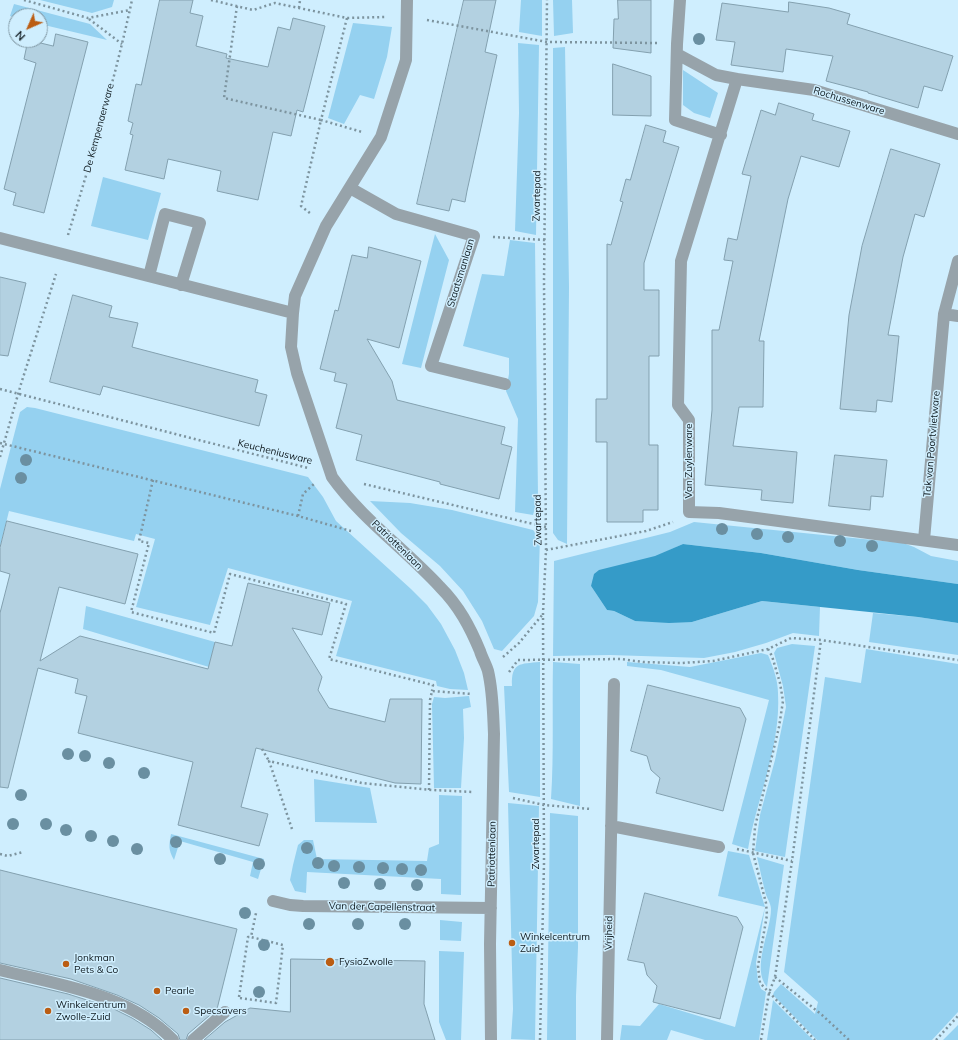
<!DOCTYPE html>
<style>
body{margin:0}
#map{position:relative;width:958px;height:1040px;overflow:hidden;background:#cfeefe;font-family:Mulish,sans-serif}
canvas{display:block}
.north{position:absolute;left:8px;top:8px;width:40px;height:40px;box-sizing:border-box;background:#cfeefe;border:1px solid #8198a4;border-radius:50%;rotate:225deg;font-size:11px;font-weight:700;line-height:16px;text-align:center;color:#0d181d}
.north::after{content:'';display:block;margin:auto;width:14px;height:18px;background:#bb5d13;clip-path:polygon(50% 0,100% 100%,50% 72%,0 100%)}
</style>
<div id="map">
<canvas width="958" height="1040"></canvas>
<div class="north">N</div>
</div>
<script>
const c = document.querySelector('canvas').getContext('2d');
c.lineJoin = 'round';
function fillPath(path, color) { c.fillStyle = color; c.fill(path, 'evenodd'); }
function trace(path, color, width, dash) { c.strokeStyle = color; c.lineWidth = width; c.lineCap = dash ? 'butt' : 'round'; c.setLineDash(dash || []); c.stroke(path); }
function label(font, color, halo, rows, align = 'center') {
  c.font = font + ' Mulish,sans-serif'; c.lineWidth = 3; c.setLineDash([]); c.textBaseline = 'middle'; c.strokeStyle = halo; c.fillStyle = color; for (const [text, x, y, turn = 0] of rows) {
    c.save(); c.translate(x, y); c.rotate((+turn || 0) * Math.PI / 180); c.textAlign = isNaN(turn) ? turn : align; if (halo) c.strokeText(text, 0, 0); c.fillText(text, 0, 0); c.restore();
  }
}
fillPath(new Path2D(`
 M40 0H114L112 7 92 13Z
 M521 0H542V36L519 32Z
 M553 0H572L573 33 554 36Z
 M14 4 90 24 107 40 40 24V16H16V18L10 16Z
 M353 23 392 27 387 57 374 99 360 95 344 124 328 118Z
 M518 43 539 45 536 235 515 231 519 113Z
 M565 47 569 287 567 544 558 540 553 533V48Z
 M683 70 718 93 710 118 694 113 683 105Z
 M103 177 161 193 148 240 91 226Z
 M435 234 449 260 421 368 402 364Z
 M510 240 535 243 538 497 533 515 515 512 518 419 506 391 509 374V358L463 346 482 274 504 276Z
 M27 407 35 408 308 477 323 497 336 521 411 589 427 605 441 624 455 650 464 673 468 690 450 689 437 686 436 681 336 656 352 601 228 568 210 625 136 607 155 539 136 534 134 541 9 511 0 547V489L20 412Z
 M370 501 410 503 452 510 533 530 540 537 538 602 534 616 502 651 494 649 482 621 463 591 440 566 401 533Z
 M694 522 903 543 914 547 931 556 958 561V584L858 570 761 553 683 544 591 586 607 610 614 611 635 621 692 622 762 601 820 607 819 636 793 633 766 643 735 652 704 658 610 655 553 656 554 561 670 532Z
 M86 606 215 642 209 667 83 629Z
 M873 613 918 617 958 623V655L869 642Z
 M792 644 815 646 785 857 755 851 760 815 775 760 786 707 783 686 774 653 777 648Z
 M866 649 958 664V1012L932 1040H817L773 995 774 992 781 984 815 1014 818 1002 784 972 825 677 861 683Z
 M761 653 768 655C773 667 778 680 778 693 781 746 757 798 748 849L732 844 769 700 661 670 627 666V662L690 667Z
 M540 662V797L509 792 504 686H512C511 662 520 664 540 662Z
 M553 662 580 664V806L551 799C554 753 552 707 553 662Z
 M469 696 471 707 463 709 464 738 461 788H434L432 704 434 697 445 698Z
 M314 779 370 788 377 823 315 822Z
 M439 795 462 796 461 895 441 894V879L307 872 306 893 295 891 290 880 293 865 298 845 304 840H313L317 859 427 861 429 848 439 844Z
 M508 803 539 806 535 1040 511 1039 513 1009Z
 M550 813 578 816V947L576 996V1040H547Z
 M171 834 264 859 258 879 250 876 253 862 180 841 174 860C168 849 169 846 171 834Z
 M728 851 749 855 765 907 756 963 758 981 761 989 766 992 759 1040H705L671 1030 667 1040H620L622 1025 640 1026 659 1004 735 1027 765 907 718 896Z
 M757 857 784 865 767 987C751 968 771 931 771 909 771 903 766 897 765 891 762 880 760 869 757 857Z
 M440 920 462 922 461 941 440 940Z
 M439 951 464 952 461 1040H446L439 1022Z
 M773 1000 813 1040H767Z
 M958 1025V1040H943Z`), '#95d1f0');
fillPath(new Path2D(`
 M683 544 761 553 858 570 958 584V623L918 617 762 601 692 622 669 623 635 621 614 611 607 610 591 586 594 574 599 570 655 556Z`), '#359bc8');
const building = new Path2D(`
 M160 0H193L190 13 203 16 196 46 227 54 226 58 268 67 278 27 290 30 293 18 325 26 303 112 297 110 291 136 273 132 258 200 217 191 221 171 168 159 164 179 125 170 133 135 130 134 133 123 128 121 136 84 141 85Z
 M464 0H496L485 52 497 55 467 191 465 202 452 199 449 211 417 204Z
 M618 0H651V53L613 48 614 19H618Z
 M789 2 829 8 850 14 847 24 953 56 942 91 924 86 918 108 868 93V92L826 81 833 56 786 49 783 72 731 65 735 42 716 40 722 3 788 12Z
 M56 34 88 42 44 213 13 205 16 193 4 189 36 63 24 59 28 40 53 46Z
 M613 64 651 76V116L613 115Z
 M779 103 814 114 812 120 850 131 839 167 801 156 788 199 759 341H764L763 407H739L733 446 797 452 793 503 761 500 762 490 705 485 712 410V330H719L733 261 724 260V259L728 238 737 240 751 176 742 174 761 110 775 115Z
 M646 125 666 131 663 142 679 147 644 263V290H659V356H649V445H658V510H643V522H607V442H596V399H607V244L611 245 623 202 620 201 626 179 630 180Z
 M891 149 940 164 924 217 915 214 903 257 888 335 899 336 892 402 877 400 876 412 840 409 849 315 862 246Z
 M369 247 421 261 399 348 367 339 392 381 397 400 505 427 501 444 512 447 499 499 440 484V482L356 460 362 435 336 428 347 384 334 381 336 373 320 369 335 310 338 311 352 255 367 258Z
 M0 277 26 283 8 356 0 355Z
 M73 295 112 306 109 317 138 323 132 347 258 380 255 392 267 395 259 426 103 386 100 395 50 382Z
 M835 455 887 460 883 497 871 496 870 510 829 506Z
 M7 521 138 554 125 604 59 587 40 661 80 636 208 669 215 642 232 646 248 583 330 603 322 635 292 628 322 677 318 690 329 708 385 722 390 699H422L421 784 395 783 256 748 241 807 268 814 259 846 178 825 193 762 78 733 87 696 75 693 78 679 38 668 8 788 0 787V613L10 574 0 571V548Z
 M648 685 740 708 746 719 723 811 656 793 660 778 651 770 647 756 631 751Z
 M0 870 237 929 217 1009 188 1034 186 1040H180L178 1034 159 1018 139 1005 117 995 71 979 0 963Z
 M645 893 737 917 743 927 720 1019 653 1002 657 986 647 975 644 963 628 960Z
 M291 959 425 961 424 1004 435 1040H204L225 1022 250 1008 290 1012Z
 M0 978 68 994 112 1008 132 1018 151 1030 162 1040H0Z`);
fillPath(building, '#b3d1e1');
trace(building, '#83a0af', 1);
trace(new Path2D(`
 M24 0 88 18 130 10
 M211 0 253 10 275 3 347 18 387 17
 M237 6 224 98 321 120 301 206 311 214
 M299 8 300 0
 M347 18 321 120 362 132
 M89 19 122 44
 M427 20 547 42 658 43
 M68 235C92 157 115 79 132 0
 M493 237 545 240
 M0 389 308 468
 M0 443 298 516 351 531
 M0 457 21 384 56 274
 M153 480 139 541 149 543 131 612 214 633 230 574 346 604 329 659 433 685 432 691
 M364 484 546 527
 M298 516 303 494 314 484
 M546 550 646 531 673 522
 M768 649 772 656 780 683 783 701 779 727 755 827 753 853 766 903 767 915 758 966 760 983 815 1040
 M503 657 519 643 543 614
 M509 672 518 660 621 659 643 662 681 663 713 661 768 649 791 638 821 640 958 660
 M262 749 269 761
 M429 790 430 700 432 691 472 694
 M513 798 544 805 591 809
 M292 829 269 761 362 783 432 790 473 792
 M737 849 792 861
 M0 854 8 856 23 852
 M775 977 822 1015 849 1040
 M239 997 248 937H251
 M240 998 276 1003 283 945 251 937 256 913
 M540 1040 544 863 543 613 546 550 544 282 547 0
 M761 1040 769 993 775 977 792 861 821 640
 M936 1040 958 1016`), '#7d949f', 2.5, [2, 3]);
trace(new Path2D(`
 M407 0 406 60 381 137 326 226 295 296 293 313 291 347 297 373 332 477C362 519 405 549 440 587 459 606 470 627 480 651 482 658 486 664 488 671 493 692 493 713 494 734L490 944 491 1040
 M680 0 677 44 675 120 721 135
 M677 54 716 75 737 79 681 261 678 405 689 420V512L719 513 958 545
 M737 79 814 90 958 134
 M350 188 396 214 474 236 431 366 505 384
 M0 238 293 313
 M149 276 165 214 200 223 181 285
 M944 314 958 316
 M924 540 944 314 958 261
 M611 826 719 847
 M273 901 290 905 303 906 491 908
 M0 970C60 985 129 994 173 1040
 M193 1040 225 1012
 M607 1040 614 684`), '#97a3aa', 12);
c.fillStyle = '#6a8fa1';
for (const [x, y] of [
 [699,39],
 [26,460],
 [21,478],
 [722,529],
 [757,534],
 [788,537],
 [840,541],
 [872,546],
 [68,754],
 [85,756],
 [109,763],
 [144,773],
 [21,795],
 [13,824],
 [46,824],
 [66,830],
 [91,836],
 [113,841],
 [176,842],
 [307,848],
 [137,849],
 [220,859],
 [318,863],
 [259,864],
 [334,866],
 [359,867],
 [383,868],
 [402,869],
 [421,870],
 [344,883],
 [380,884],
 [417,885],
 [245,913],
 [309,924],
 [358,924],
 [405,924],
 [264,945],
 [259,992]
]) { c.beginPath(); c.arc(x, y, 6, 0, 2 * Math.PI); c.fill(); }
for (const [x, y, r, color] of [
 [512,943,4,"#bb5d13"],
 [330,962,5,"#bb5d13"],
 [66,964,4,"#bb5d13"],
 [157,991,4,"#bb5d13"],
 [48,1011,4,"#bb5d13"],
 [186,1011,4,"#bb5d13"]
]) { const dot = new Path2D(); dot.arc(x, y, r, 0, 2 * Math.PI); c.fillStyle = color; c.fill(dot); trace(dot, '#cfeefe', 1.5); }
label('10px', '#0d181d', '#cfeefe', [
 ["Rochussenware",849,101,17],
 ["De Kempenaerware",99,128,-75],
 ["Zwartepad",537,196,-89],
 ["Staatsmanlaan",461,273,-73],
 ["Tak van Poortvlietware",932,444,-85],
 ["Keucheniusware",275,452,14],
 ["Van Zuylenware",689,461,-90],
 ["Zwartepad",538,520,-91],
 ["Patriottenlaan",397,545,44],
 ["Zwartepad",536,844,-90],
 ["Patriottenlaan",492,854,-89],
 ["Van der Capellenstraat",382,907,1],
 ["Vrijheid",609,933,-89]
]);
label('10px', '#0d181d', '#cfeefe', [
 ["Winkelcentrum",520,937],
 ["Zuid",520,949],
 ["Jonkman",74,958],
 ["Pets & Co",74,970],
 ["FysioZwolle",339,962],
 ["Pearle",165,991],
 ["Winkelcentrum",56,1005],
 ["Zwolle-Zuid",56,1017],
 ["Specsavers",194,1011]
], 'left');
</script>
